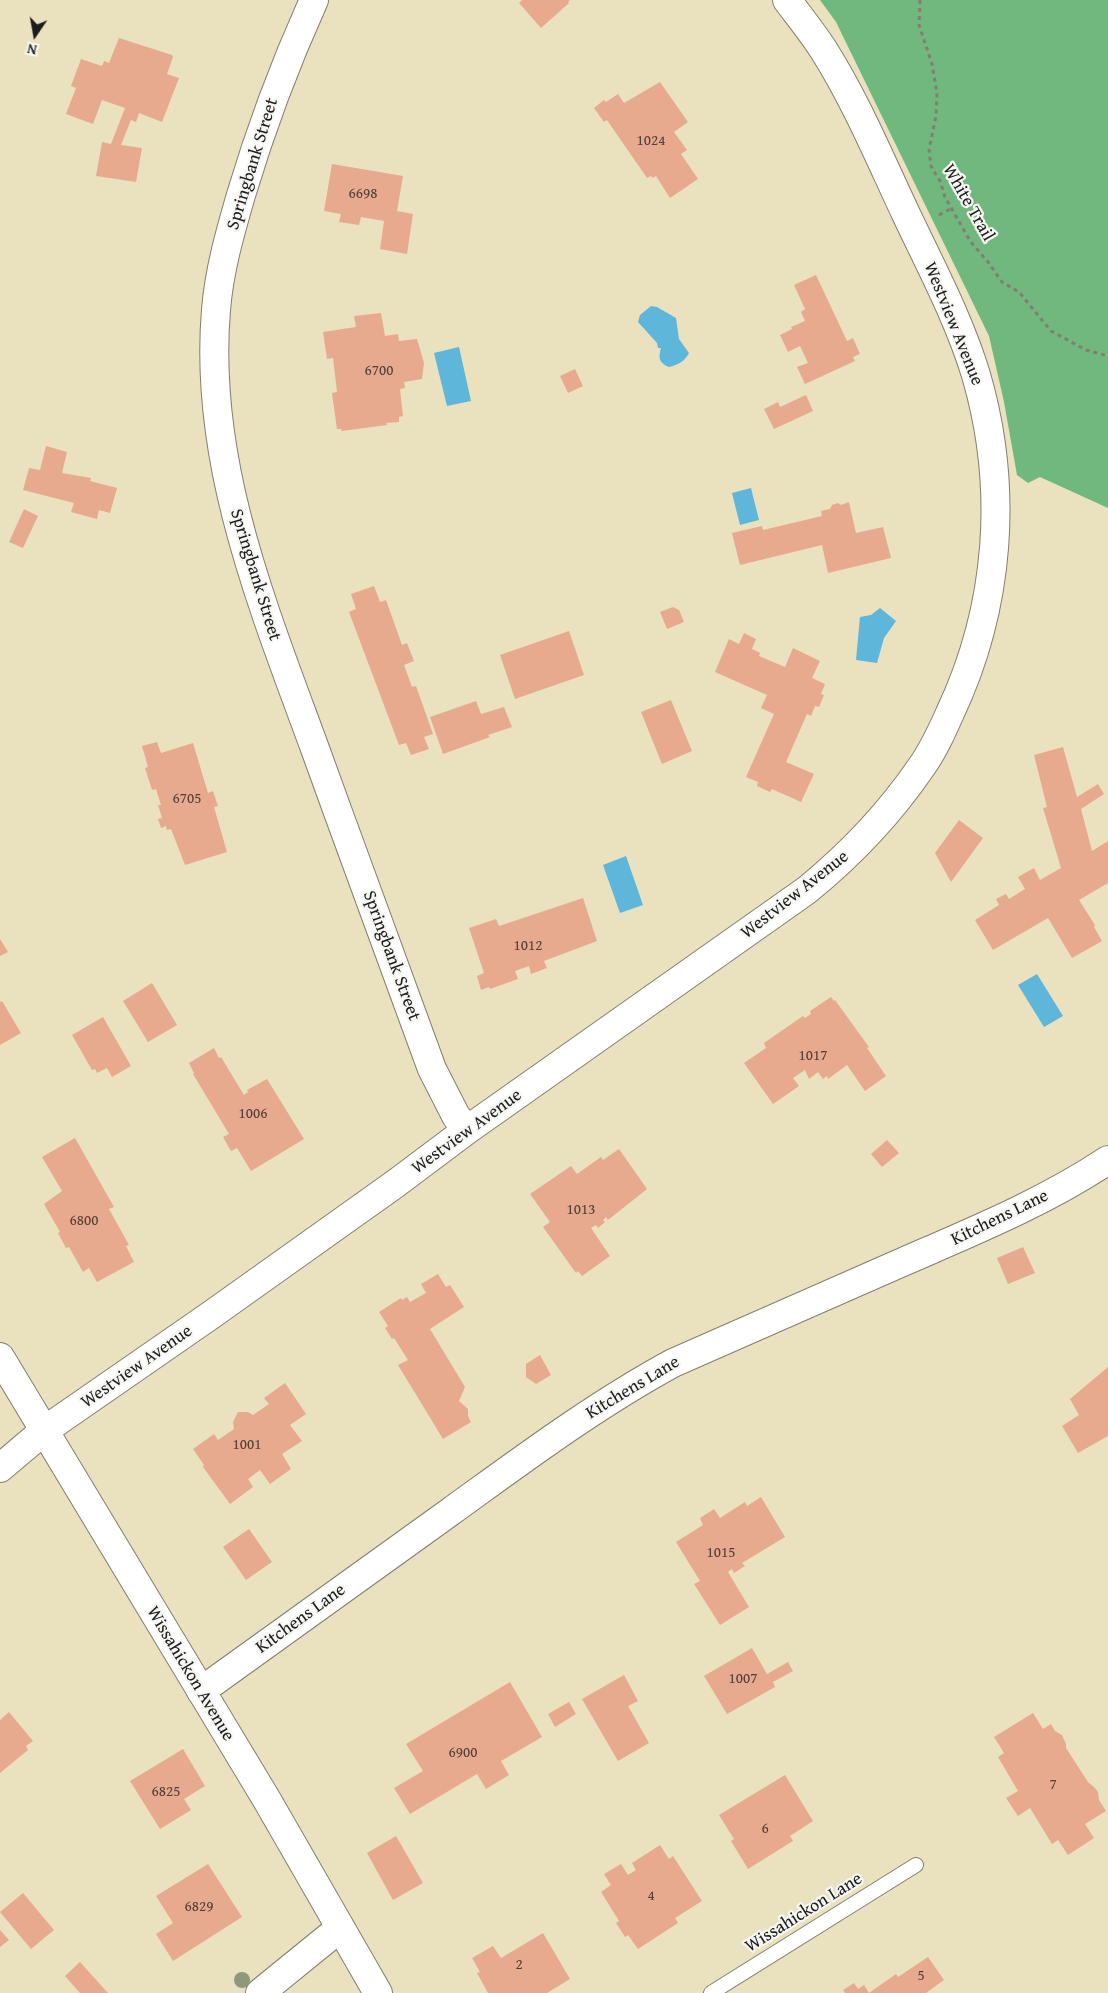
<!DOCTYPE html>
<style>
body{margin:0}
#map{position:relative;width:1108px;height:1993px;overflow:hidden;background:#eae1bf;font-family:"Gentium Book Plus",serif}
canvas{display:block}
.north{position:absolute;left:10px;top:10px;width:50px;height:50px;-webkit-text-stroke:4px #f6f6f2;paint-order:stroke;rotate:192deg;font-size:14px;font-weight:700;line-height:20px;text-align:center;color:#1c1c1c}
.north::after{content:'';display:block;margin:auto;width:18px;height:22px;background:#1c1c1c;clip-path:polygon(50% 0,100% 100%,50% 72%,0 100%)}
</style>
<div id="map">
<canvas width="1108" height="1993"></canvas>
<div class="north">N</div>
</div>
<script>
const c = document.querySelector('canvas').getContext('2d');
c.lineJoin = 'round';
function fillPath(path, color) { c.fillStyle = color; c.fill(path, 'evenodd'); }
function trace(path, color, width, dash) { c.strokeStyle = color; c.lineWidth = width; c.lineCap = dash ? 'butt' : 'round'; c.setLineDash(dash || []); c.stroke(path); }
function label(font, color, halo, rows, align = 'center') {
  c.font = font + ' "Gentium Book Plus",serif'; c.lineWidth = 4.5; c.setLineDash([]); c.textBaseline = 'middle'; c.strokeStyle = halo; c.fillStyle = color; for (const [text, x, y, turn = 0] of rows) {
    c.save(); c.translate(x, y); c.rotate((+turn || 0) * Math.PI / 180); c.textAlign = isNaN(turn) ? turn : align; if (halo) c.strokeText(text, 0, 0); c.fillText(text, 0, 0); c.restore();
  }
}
fillPath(new Path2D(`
 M820 0H1108V508L1040 477 1028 483 1017 475 1004 402 989 336 836 22Z`), '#71b87e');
fillPath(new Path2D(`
 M651 306 657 307 676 318 679 339 689 353C685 361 678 365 669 367 659 363 658 358 661 348H658L657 343 638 322 640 315Z
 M459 347 471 401 447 406 434 353Z
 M751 488 759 520 740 525 732 493Z
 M880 608 896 621 884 638 877 663 856 660 860 617 871 615Z
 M626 856 643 905 620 913 603 865Z
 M1037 974 1063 1016 1044 1027 1018 985Z`), '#5eb6db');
fillPath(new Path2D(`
 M522 0H570L568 2 569 3 541 28 519 3Z
 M119 38 172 55 173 57 167 74 179 78 162 122 139 113 136 122 131 120 121 145 142 148 136 182 96 176 102 142 111 144 125 108 102 100 93 124 66 114 76 88 71 86 81 59 102 66 104 61 109 63Z
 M660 82 688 122 674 132 687 150 681 154 698 179 670 198 656 176 653 178 651 176 647 178 607 120 604 122 594 108 604 100 606 102 618 94 624 103Z
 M332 164 403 176 397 211 413 214 407 254 380 249 384 221 361 217 359 225 339 222 341 214 324 211Z
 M816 275 847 341 853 338 860 354 853 357 855 361 805 384 797 367 808 363 800 346 788 352 780 335 792 329 791 327 805 321 801 312 805 309 794 285Z
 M381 313 385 336 398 334 399 341 417 339 424 363 422 379 404 382 405 388 400 389 403 416 399 417V422L386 423 387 425 342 431 341 429H337L332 393 337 392 333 358 327 359 323 332 356 327 354 316Z
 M575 369 583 386 568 393 560 376Z
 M806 395 813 411 774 429 764 409 778 402 780 407Z
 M46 446 67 452 62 473 91 478 90 481 117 488 110 513 99 510 97 519 71 512 74 503 23 490 29 468 40 470Z
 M849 502 856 533 883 527 891 558 828 573 822 545 740 565 732 533 762 526 763 530 822 516 821 511 830 509 832 505 838 503 841 505Z
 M24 509 38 516 23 548 9 542Z
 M374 586 380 602 386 600 402 645 407 643 414 661 404 665 412 687 416 686 433 734 424 737 429 749 411 755 406 743 399 745 349 612 356 609 351 594Z
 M673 607 679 610 684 622 667 629 660 612Z
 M569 631 584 675 515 699 500 655Z
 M744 633 756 639 752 649 760 653 759 656 785 667 793 648 820 661 812 678 825 684 821 694 824 695 819 707 815 706 811 716 807 714 786 762 814 774 801 802 772 789 770 792 757 786 758 782 746 777 774 714 761 708 767 695 715 672 729 639 739 644Z
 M671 700 692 751 662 764 641 712Z
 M476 701 481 714 504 707 512 727 488 735 490 737 443 754 430 717Z
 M157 742 161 753 193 743 208 793 213 791 218 806 214 807 227 852 185 865 171 829 167 830 166 826 161 828 158 819 162 818 158 805H161L156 789 152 790 145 768 148 767 142 746Z
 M1063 747 1077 797 1098 784 1104 794 1081 809 1092 851 1108 841V883L1079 900 1095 925 1094 927 1102 941 1072 958 1048 918 993 950 975 920 999 905 996 899 1006 894 1009 899 1025 889 1018 877 1034 868 1040 880 1061 868 1043 808 1047 807 1034 755Z
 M959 820 983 838 951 882 935 853Z
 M583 898 597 941 544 961 547 968 531 974 529 966 515 971 518 979 490 989 489 987 481 990 477 976 484 973 469 928 496 919 499 926Z
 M0 939 8 952 0 956Z
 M152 983 177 1025 148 1042 123 1001Z
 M831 997 834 1001 835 1000 869 1047 867 1048 886 1076 865 1091 847 1065 828 1079 827 1076 823 1079 818 1072 809 1079 805 1070 793 1078 799 1086 773 1104 744 1063 766 1048 764 1043 803 1016 805 1018 811 1014 810 1011Z
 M2 1001 21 1033 0 1045V1002Z
 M103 1017 131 1066 112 1077 107 1068 97 1073 95 1069 92 1070 72 1035Z
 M214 1048 219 1058 221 1057 244 1095 248 1092 247 1090 267 1079 304 1139 251 1171 237 1148 231 1151 223 1137 229 1134 193 1074 194 1073 189 1063Z
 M75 1138 114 1207 109 1209 129 1245 126 1246 134 1262 97 1282 89 1268 83 1272 69 1247 66 1248 58 1233 60 1232 44 1204 62 1191 42 1157Z
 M887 1140 899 1153 882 1167 871 1154Z
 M619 1149 647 1189 608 1220 606 1217 603 1220 605 1222 598 1228 596 1225 591 1228 610 1256 582 1276 578 1271 576 1273 543 1227 550 1222 530 1194 571 1166 577 1174 601 1157 603 1160Z
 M1023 1247 1035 1273 1008 1284 997 1258Z
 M438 1274 446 1287 450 1285 464 1307 430 1329 465 1387 459 1401 468 1409V1416L471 1422 443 1439 398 1365 408 1360 394 1338 392 1339 385 1328 388 1326 379 1312 401 1298 402 1300 407 1297 410 1302 426 1293 421 1284Z
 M540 1355 551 1375 536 1384 526 1377V1364Z
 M1108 1367V1436L1078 1453 1062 1426 1079 1415 1070 1399Z
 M285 1383 306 1414 290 1425 302 1441 282 1454 291 1469 270 1484 260 1470 248 1479 253 1487 230 1504 203 1467 204 1465 193 1449 214 1434 218 1440 234 1429 233 1422 238 1412H248L253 1415 269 1404 264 1398Z
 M761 1497 785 1537 742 1563 745 1566 734 1573 732 1569 728 1572 749 1607 720 1625 694 1584 700 1581 676 1542 703 1525 700 1518 714 1509 720 1518 745 1502 747 1506Z
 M249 1529 272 1562 246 1580 223 1547Z
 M752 1648 767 1674 788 1662 793 1671 773 1682 775 1687 727 1714 704 1676Z
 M624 1675 638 1701 628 1706 649 1743 618 1761 582 1699Z
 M510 1682 542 1737 501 1761 509 1775 486 1789 477 1774 410 1814 394 1788 423 1771 406 1744Z
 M569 1702 576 1714 555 1727 548 1714Z
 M9 1712 33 1741 26 1746 28 1750 0 1773V1720Z
 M1033 1713 1043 1729 1051 1724 1055 1731 1062 1735 1066 1744V1748L1088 1782 1094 1787 1098 1792 1099 1800 1106 1811 1085 1824 1094 1838 1068 1855 1058 1840 1052 1844 1030 1808 1018 1816 1006 1798 1018 1791 998 1757 1004 1753 994 1737Z
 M183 1749 205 1786 184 1799 191 1810 160 1829 130 1781Z
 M785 1775 813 1821 790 1836 793 1841 748 1869 731 1841 734 1839 719 1815Z
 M396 1836 423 1883 393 1900 367 1853Z
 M660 1845 669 1859 673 1856 702 1901 675 1918 678 1923 638 1949 628 1935 625 1937 616 1923 619 1921 601 1892 611 1885 604 1874 621 1864 628 1875 636 1870 632 1863Z
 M208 1864 242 1917 173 1961 156 1934 173 1923 156 1896Z
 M23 1893 54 1930 31 1949 0 1912Z
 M0 1930 9 1940 0 1947Z
 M543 1933 570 1979 547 1993H488L477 1973 480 1972 472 1958 493 1946 501 1958Z
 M928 1957 944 1980 926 1993H845L843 1990 854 1983 858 1989 864 1985 869 1993 896 1974 898 1977Z
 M80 1962 108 1993H80L65 1976Z`), '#e7aa8e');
const lane = new Path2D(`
 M711 1993 916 1865`);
const street = new Path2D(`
 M314 0C285 64 261 128 241 195 230 233 219 271 216 310 203 462 263 607 314 746 353 854 393 962 432 1069L456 1116 467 1130
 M0 1468 45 1430 211 1315 395 1184 467 1130 807 890C851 854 890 813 922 766 934 749 942 731 950 713 1000 607 1009 488 976 375 959 319 931 267 906 214 880 159 856 101 823 49 812 32 799 16 787 0
 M201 1691C284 1631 367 1572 450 1512 522 1460 594 1406 673 1363 750 1329 827 1295 905 1261 974 1231 1045 1202 1108 1160
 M260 1993 340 1928`);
const secondary = new Path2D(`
 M0 1357 267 1800 378 1993`);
trace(lane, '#837e6e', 16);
trace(street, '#837e6e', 30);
trace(secondary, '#837e6e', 30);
trace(new Path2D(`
 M920 0 919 25 932 64 937 93 936 116 929 150 931 166 940 181 945 197 970 241 988 262 1002 282 1019 292 1051 331 1086 350 1108 356
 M939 215 952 208`), '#837e6e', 3, [4, 4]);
trace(lane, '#fff', 14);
trace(street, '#fff', 28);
trace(secondary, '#fff', 28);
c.fillStyle = '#8e997c';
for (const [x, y] of [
 [242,1980]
]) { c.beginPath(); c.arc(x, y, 8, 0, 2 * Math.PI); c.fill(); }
label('15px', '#4f4038', null, [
 ["1024",651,141],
 ["6698",363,194],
 ["6700",379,371],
 ["6705",187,799],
 ["1012",528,946],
 ["1017",813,1056],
 ["1006",253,1114],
 ["1013",581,1210],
 ["6800",84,1221],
 ["1001",247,1445],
 ["1015",721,1553],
 ["1007",743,1679],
 ["6900",463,1753],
 ["7",1053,1785],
 ["6825",166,1792],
 ["6",765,1829],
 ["4",651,1896],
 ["6829",199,1907],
 ["2",519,1965],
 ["5",921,1976]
]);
label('18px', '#1c1c1c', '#f6f6f2', [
 ["Springbank Street",253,164,-73],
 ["White Trail",968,203,60],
 ["Westview Avenue",953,324,68],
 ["Springbank Street",255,575,73],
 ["Westview Avenue",795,895,-38],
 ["Springbank Street",391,956,70],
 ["Westview Avenue",467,1132,-36],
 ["Kitchens Lane",1000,1218,-26],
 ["Westview Avenue",137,1367,-35],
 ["Kitchens Lane",633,1388,-31],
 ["Kitchens Lane",301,1619,-36],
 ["Wissahickon Avenue",190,1674,59],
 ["Wissahickon Lane",804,1913,-32]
]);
</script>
